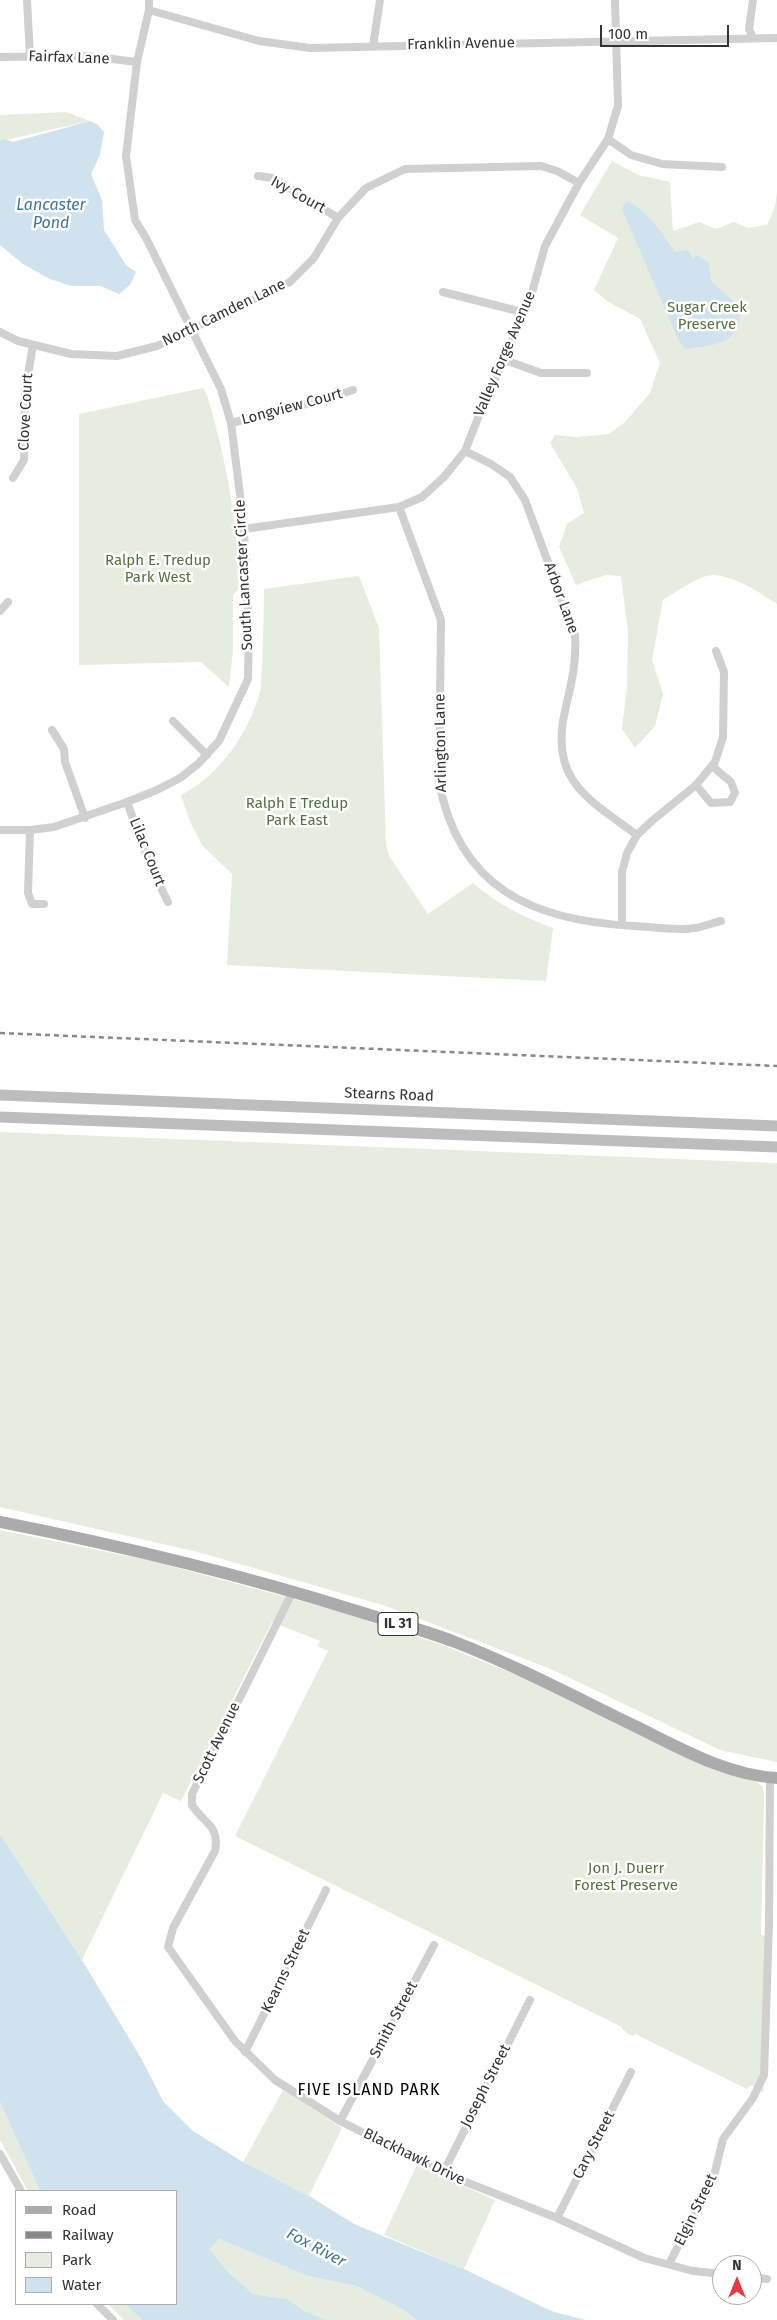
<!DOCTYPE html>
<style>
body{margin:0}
#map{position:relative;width:777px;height:2320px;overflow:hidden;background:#fff;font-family:"Fira Sans",sans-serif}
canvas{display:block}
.legend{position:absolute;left:15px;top:2190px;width:162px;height:115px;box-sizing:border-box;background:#fff;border:1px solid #adadad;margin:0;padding:6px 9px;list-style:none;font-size:15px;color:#333}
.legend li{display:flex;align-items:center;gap:10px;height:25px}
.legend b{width:25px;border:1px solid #adadad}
.north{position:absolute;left:712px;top:2255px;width:50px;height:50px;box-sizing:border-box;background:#fff;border:1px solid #adadad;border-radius:50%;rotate:0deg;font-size:14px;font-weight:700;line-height:20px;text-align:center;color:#333}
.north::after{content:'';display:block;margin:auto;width:18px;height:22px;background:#e63946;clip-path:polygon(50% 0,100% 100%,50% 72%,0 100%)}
.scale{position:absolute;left:600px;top:25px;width:129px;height:22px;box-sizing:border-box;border:2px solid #333;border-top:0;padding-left:6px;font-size:15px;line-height:18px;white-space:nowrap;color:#333;-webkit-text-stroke:4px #fff;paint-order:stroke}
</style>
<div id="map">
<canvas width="777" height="2320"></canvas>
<ul class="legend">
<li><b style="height:6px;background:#ababab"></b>Road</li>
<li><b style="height:6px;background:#888"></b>Railway</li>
<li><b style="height:14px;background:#e6ecdf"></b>Park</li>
<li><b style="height:14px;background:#cfe2ee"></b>Water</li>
</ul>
<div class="north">N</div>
<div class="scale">100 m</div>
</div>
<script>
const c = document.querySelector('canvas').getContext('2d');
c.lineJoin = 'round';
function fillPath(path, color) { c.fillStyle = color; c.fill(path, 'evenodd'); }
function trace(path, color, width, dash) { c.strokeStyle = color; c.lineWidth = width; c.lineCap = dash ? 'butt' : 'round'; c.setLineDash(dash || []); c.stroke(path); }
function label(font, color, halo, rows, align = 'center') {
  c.font = font + ' "Fira Sans",sans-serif'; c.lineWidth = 5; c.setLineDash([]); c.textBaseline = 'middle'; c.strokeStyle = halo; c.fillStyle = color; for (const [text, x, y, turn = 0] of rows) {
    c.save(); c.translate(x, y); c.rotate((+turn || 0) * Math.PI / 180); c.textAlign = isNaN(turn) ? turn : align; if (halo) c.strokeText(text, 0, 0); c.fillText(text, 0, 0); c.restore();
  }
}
fillPath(new Path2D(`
 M66 112 90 121 0 141V115Z
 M612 161 638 175 670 182 673 231 699 222 716 229 734 222 748 228 767 225 775 207 777 192V604C758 592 738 577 714 575 701 574 674 593 663 600L652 660 663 694 655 726 635 748 622 729 627 686 628 632 621 576 606 575 576 585 559 547 567 524 584 513 577 488 550 443 555 435 577 437 609 434 625 422 650 393 660 363 640 319 607 301 594 290 618 238 580 215Z
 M203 388 207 395C226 458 238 522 239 589L233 595V650L229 687 201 662 79 665V414Z
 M359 576 379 628 386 844 389 856 428 914 473 883C499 905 521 916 553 928L546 981 227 965 232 874 202 845 190 822 181 795C220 775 248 734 260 692 262 684 261 674 262 665 263 640 264 615 264 589Z
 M0 1132 777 1163V1762L720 1750 551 1669 386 1606 198 1552 0 1507Z
 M0 1530 152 1561 327 1608 440 1644 524 1678 757 1782 763 1787 764 1797 761 1935 766 1936 763 2093 751 2085 747 2089 635 2034 634 2036 628 2034 620 2026 235 1836 328 1651 317 1646 320 1641 272 1622 181 1801 163 1793 82 1960 0 1834Z
 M283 2090 342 2128 309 2196 243 2162Z
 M0 2102 40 2191H28L0 2140Z
 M417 2165 495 2200 464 2269 384 2235Z
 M219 2239 308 2276 356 2286 402 2309 417 2320H325L303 2310 287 2299 253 2294 226 2270 208 2249Z
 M108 2304H125L142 2320H124Z`), '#e6ecdf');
fillPath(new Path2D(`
 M90 121 98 125 104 132 100 155 91 174 102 200 104 230 126 265 136 272 130 285 119 294 101 286H71L50 279 23 264 0 245V141L5 139 13 142Z
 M626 201C649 211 661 232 675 252L688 250 693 259 697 255 709 263 711 281 741 308C740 345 715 345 685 349L679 341 622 209Z
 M0 1834 82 1960 141 2058 163 2101 193 2131 243 2162 309 2196 356 2225 464 2269 551 2311 585 2320H417L402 2309 356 2286 308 2276 219 2239 209 2249 226 2270 253 2294 287 2299 303 2310 325 2320H142L125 2304H176V2191H40L0 2102Z`), '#cfe2ee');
trace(new Path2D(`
 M27 0 30 56
 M753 0 749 29 753 38
 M149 10 259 41 310 48 777 38
 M373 46 380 0
 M0 57 87 56 137 62
 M608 139 631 155 662 164 722 167
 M258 176 273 178 338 218
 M443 292 522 312
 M0 332 18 341 71 354 117 356 157 346 290 282 314 258 338 218 366 188 405 169 541 166 557 171 579 183
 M505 360 541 373H587
 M231 423 326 399 353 390
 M465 451 491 464 510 477 525 500 575 635C577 663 571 684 565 711 549 780 588 799 637 835
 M13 478 24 460 25 392 33 345
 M399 507 441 620 439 781C458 888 533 921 634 926 653 927 676 931 695 928 703 927 712 923 721 921
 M244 529 399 507 422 497 444 477 465 451 487 395 505 360 522 312 531 296 545 246 579 183 608 139 618 106 615 0
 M0 611 8 602
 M173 721 207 755
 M52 730 64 749 65 762 85 818
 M696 785 711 803 730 802 735 793 731 782 712 766
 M127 802 152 870 168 902
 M0 830H30L54 827 127 802 157 790 180 778 198 764 219 741 248 679 249 619 246 590V563L243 519 231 423 221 389 146 238 135 220 126 156 137 62 149 10V0
 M30 830 28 893 32 904H44
 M622 925V872L627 853 637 835 653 820 696 785 715 762 723 737 724 672 716 651
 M293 1591 192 1794V1805C204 1824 220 1825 215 1851L173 1928 168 1947 235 2041 275 2080 340 2121 443 2173 557 2218 644 2258 693 2271 722 2274
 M245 2052 326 1890
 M340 2121 434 1945
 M0 2154 21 2191
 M443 2173 530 2000
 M557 2218 631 2072
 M669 2264 714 2176 723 2139 753 2098 764 2075 769 1924 770 1778
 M752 2277 767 2279
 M97 2304 113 2320`), '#d0d0d0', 8);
trace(new Path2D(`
 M0 1095 777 1126
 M0 1117 777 1147`), '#bdbdbd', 11);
trace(new Path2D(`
 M0 1522C122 1546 242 1575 360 1612 392 1622 424 1630 455 1642 517 1666 575 1697 635 1726 680 1748 726 1775 777 1778`), '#ababab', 12);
trace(new Path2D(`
 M0 1033 777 1066`), '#888', 2.5, [5, 4]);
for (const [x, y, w] of [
 [398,1624,40]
]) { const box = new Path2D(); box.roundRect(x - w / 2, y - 11.5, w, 23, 4); c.fillStyle = '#fff'; c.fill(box); trace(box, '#333', 1); }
label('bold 14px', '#333', null, [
 ["IL 31",398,1624]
]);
label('15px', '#333', '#fff', [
 ["Franklin Avenue",461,44,-1],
 ["Fairfax Lane",69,58,2],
 ["Ivy Court",298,195,29],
 ["North Camden Lane",224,313,-26],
 ["Valley Forge Avenue",505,354,-67],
 ["Longview Court",292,407,-15],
 ["Clove Court",26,412,-87],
 ["South Lancaster Circle",244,575,-93],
 ["Arbor Lane",561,598,70],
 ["Arlington Lane",441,743,-91],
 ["Lilac Court",147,852,68],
 ["Stearns Road",389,1095,2],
 ["Scott Avenue",217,1743,-64],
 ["Kearns Street",286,1971,-64],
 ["Smith Street",394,2020,-62],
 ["Joseph Street",486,2086,-63],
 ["Cary Street",594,2145,-63],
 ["Blackhawk Drive",414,2157,26],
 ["Elgin Street",696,2210,-64]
]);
label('15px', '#56703f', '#fff', [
 ["Sugar Creek",707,308],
 ["Preserve",707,325],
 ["Ralph E. Tredup",158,561],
 ["Park West",158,578],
 ["Ralph E Tredup",297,804],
 ["Park East",297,821],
 ["Jon J. Duerr",626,1869],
 ["Forest Preserve",626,1886]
]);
label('italic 16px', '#3f7597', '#fff', [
 ["Lancaster",51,206],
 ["Pond",51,224],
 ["Fox River",316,2248,28]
]);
c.letterSpacing = '1px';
label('16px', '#000', '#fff', [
 ["FIVE ISLAND PARK",369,2091]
]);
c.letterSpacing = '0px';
</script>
